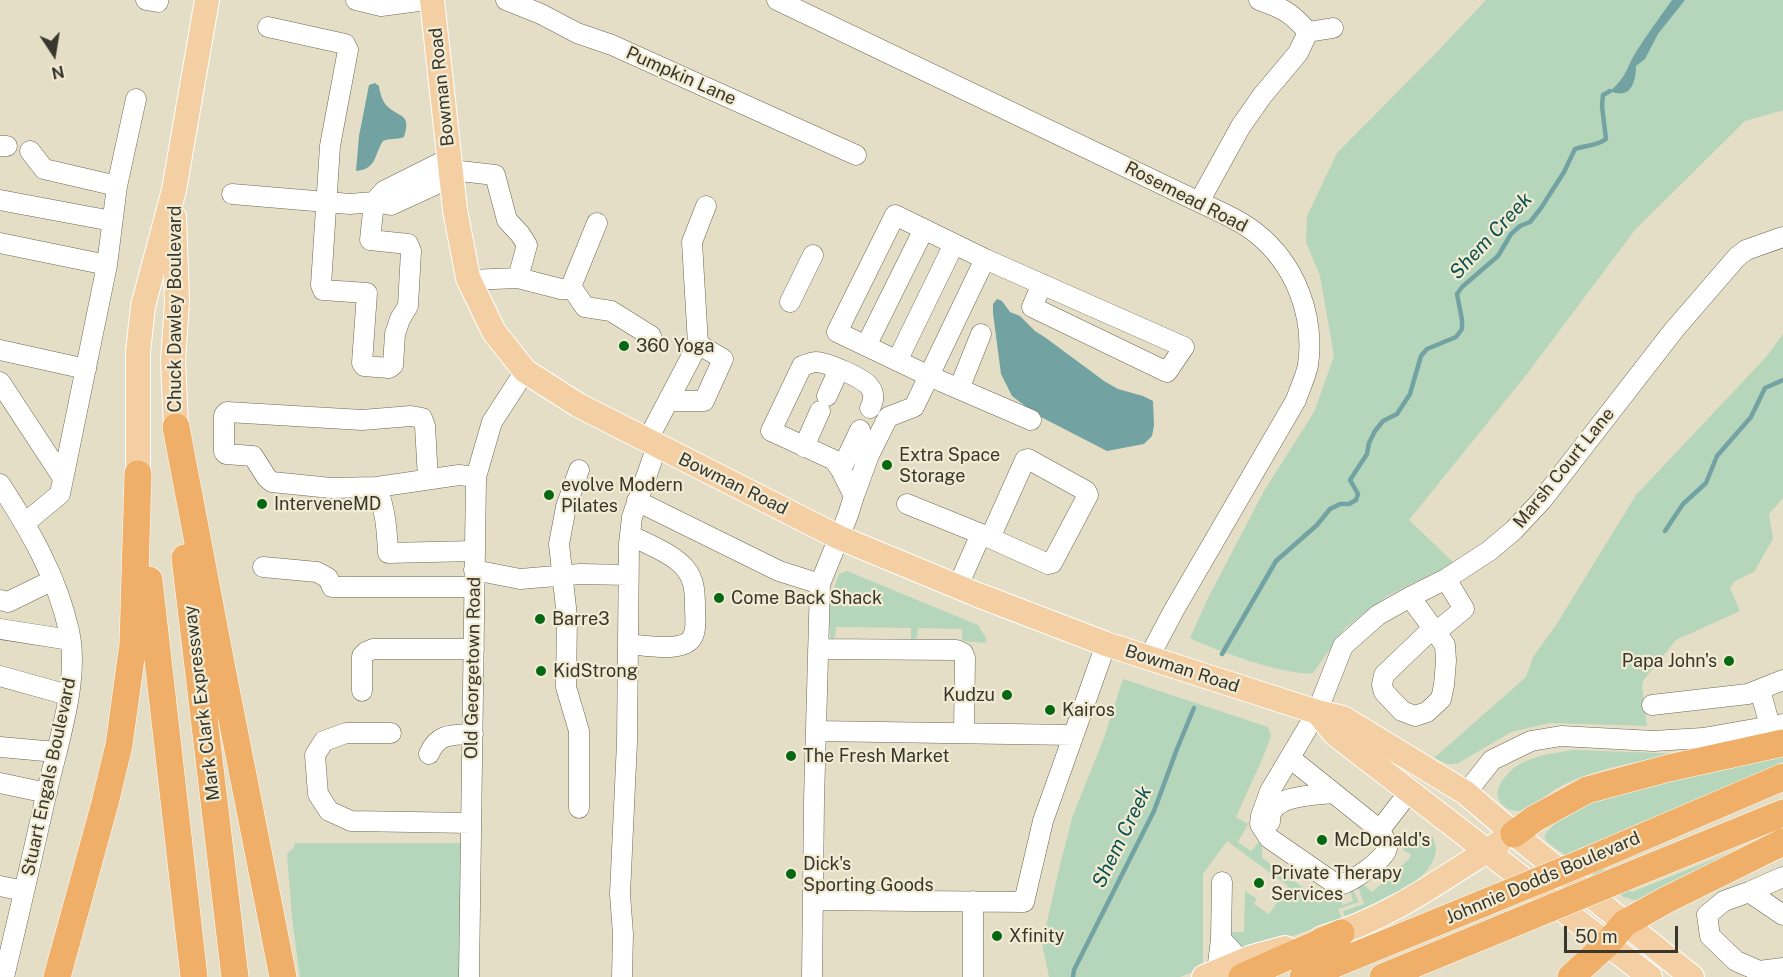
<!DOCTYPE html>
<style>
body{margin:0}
#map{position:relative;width:1783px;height:977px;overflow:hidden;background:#e5dec6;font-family:"Public Sans",sans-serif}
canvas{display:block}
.north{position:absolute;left:24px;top:24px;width:60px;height:60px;-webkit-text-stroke:4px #f2ebd3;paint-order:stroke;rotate:168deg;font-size:16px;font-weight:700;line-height:24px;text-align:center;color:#39362c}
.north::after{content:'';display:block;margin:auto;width:21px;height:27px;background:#39362c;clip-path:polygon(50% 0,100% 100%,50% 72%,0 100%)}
.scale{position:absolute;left:1564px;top:926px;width:114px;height:27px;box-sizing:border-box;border:3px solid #39362c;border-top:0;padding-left:8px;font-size:18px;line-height:21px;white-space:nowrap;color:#39362c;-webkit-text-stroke:4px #f2ebd3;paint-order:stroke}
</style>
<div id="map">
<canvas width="1783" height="977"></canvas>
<div class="north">N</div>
<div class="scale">50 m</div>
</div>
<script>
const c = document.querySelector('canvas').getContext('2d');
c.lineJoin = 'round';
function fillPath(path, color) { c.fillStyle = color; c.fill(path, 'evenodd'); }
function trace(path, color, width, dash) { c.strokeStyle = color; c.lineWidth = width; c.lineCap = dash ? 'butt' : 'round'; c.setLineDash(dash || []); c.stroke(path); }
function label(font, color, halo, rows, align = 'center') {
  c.font = font + ' "Public Sans",sans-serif'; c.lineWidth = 4.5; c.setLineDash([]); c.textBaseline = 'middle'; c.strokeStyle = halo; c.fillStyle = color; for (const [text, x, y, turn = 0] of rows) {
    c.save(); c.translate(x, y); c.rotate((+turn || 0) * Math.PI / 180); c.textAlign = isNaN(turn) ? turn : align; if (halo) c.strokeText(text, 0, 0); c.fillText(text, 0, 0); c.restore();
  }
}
fillPath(new Path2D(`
 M1486 0H1783V111L1776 112 1745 121 1635 230 1527 374 1409 520 1454 563 1387 596 1345 628 1313 673C1289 677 1214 650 1190 638L1208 598 1264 491 1314 412 1334 356 1320 276 1306 242 1307 216 1337 153 1435 54Z
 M1783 334V498L1769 514 1773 539 1754 572 1735 581 1730 588 1740 611 1676 640 1643 681 1642 685 1647 726 1550 723 1511 732 1457 764H1448L1434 758 1526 677 1533 657 1556 625 1636 495 1767 356Z
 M847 571 978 625 986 638V643L964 641 962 639V629L918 628 917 637 914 640 911 638V628L836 627 835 637 832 639 830 638 829 603 839 574Z
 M1123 679 1268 727 1271 736 1264 755 1236 817 1248 824 1238 842 1251 851 1260 841 1262 843V858L1319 899H1327L1329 894 1339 895 1343 905 1353 901 1350 890 1353 889 1359 902 1338 909 1342 919 1245 952 1237 949 1229 932H1244L1245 891 1257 899 1254 904 1269 914 1288 886 1227 841 1203 874V966L1201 969 1180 977H1049L1042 943 1061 861 1073 815 1104 738Z
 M1573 750 1685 754C1643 760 1600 767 1561 786 1547 793 1534 810 1518 811 1514 811 1509 810 1505 807 1487 794 1506 772 1520 764 1536 755 1555 753 1573 750Z
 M1783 754V762L1578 849 1632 892 1764 839 1646 897 1635 900 1623 897 1547 842 1544 837C1567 798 1647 785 1689 776 1720 769 1752 761 1783 754Z
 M1428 835 1433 837C1434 841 1436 846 1436 850 1432 885 1373 907 1345 918L1343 911 1364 904 1358 887 1364 885 1372 892 1409 859 1411 854 1403 850 1404 845 1413 839Z
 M295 843H464L462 977H300L292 918 287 854 294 847Z`), '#b6d6bc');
fillPath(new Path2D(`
 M1672 0H1685L1658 34 1645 59 1636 66C1636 83 1630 100 1610 91 1627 77 1626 68 1636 52 1647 34 1660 17 1672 0Z
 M375 83 379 86C380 93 382 101 387 106 399 118 412 113 404 137 396 140 390 138 383 141 374 155 377 169 356 171L359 136 369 85Z
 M997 299 1002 301 1010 312 1020 316 1035 331 1046 338 1104 381 1118 389 1143 396 1153 401 1154 426 1152 436 1144 444 1107 451 1037 415 1012 396 1001 374 993 313V304Z`), '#73a2a2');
trace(new Path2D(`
 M1665 531 1683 504 1706 483 1717 456 1751 417 1765 388 1783 380
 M1222 654 1276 561 1317 525 1330 509 1340 504H1349L1356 500 1358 494 1350 480 1367 454 1369 443 1375 431 1383 421 1397 414 1410 394 1421 356 1427 349 1456 337 1462 329V320L1457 294 1462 287 1498 256 1511 234 1520 226 1530 222 1541 208 1564 172 1575 149C1586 145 1597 146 1606 139L1602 106 1603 95 1610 91
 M1073 977 1074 970 1154 811 1177 749 1194 708`), '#73a2a2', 4.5);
const minor = new Path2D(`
 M146 0 158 2
 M356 0 381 6 426 0
 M506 0 541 14 577 33 612 45 856 155
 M777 0 1199 202C1218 211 1240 220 1256 233 1295 264 1315 315 1308 365 1306 376 1300 388 1296 400L1174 610 1148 659
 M1259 0C1282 8 1291 12 1308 32
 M268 27 345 44 348 50 330 146 321 285 323 290 367 293 362 363 364 366 389 368 393 365 395 334 400 319 408 306 411 251 408 244 370 240 374 202 384 191 450 158
 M0 146H7
 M30 151 44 169 117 186
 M451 170 495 175 507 220 520 234 527 245 518 278
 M232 194 350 204 374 202 391 205 452 177
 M0 200 112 221
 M1199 202 1241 126 1262 96 1298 53 1308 32 1333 28
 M0 243 107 265 117 186 136 99
 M985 259 895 215 837 332 929 376 1031 420
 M469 280 518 278 561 289H570L574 291 585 307 611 311 651 336
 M570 289 597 223
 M790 302 813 255
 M866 346 924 229
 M0 350 86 369
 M897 361 954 244
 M0 382 63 478
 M959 389 981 334
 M827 396 839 369
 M668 401H704L723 359 698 344
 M647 441 698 344 692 242 706 206
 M804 447 820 411
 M579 470 566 507 559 544 567 617 566 687 579 731V808
 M841 470 860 430
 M0 484C29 529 57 576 69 631 80 679 58 743 47 791 33 853 19 915 4 977
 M377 487 331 488 272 482 267 478 253 456 226 454 224 452V415L227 412 362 420 411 416 422 418 425 426 428 479
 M854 496 869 455 888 417 914 407 985 259 1184 347 1167 372 1032 307 1042 284
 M637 501 779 571 820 584
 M907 504 981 534
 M25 523 60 494 107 265
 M474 551 388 553C387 529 385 509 377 487L459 475 476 477
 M263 567 317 572 328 578 332 587H474
 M474 570 520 579 580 574 628 575
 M958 586 981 534 1048 564 1052 563 1088 495 1086 491 1028 459 1025 460 990 538
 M1410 597 1445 645 1446 661 1444 685 1441 699 1427 712 1415 716 1402 711 1384 692 1382 685 1384 675 1433 628
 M0 600 8 602 53 580
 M0 629 70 640
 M1436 632 1464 609 1446 579
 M628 644C644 645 685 654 693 636 697 628 695 616 695 608 695 594 695 580 685 568 672 553 647 544 630 535
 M818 649 956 650 963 653 965 658 964 733
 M0 676 68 695
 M1760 690 1770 726
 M362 691V656L366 652 373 649H474
 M1652 705 1748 694 1783 680
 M816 731 1073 735
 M391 733H346L324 741 315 755 318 794 329 811 351 821 471 823
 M0 747 56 752
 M429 754C438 733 452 735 473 734
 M1290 758 1376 827C1381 833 1387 840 1387 848 1386 859 1347 886 1337 885L1269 838 1260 824 1261 816 1270 791 1317 712 1343 646 1378 615 1410 597 1446 579 1489 551 1514 530 1542 500 1674 330 1737 257 1746 250 1783 237
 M0 783 47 793
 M1466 793 1492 760 1531 741 1561 736 1653 741 1703 738 1783 724
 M1270 822C1267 795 1314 795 1333 793
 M1379 831 1409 792
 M0 886 24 891
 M1749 892 1783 877
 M813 900 1024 902 1043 821 1106 644
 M1783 915 1749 892 1724 901 1707 915 1710 936 1736 961 1759 971 1783 968
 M1221 939 1222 882
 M1217 972 1221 939 1242 962
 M469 977 476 477 492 422 525 371
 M622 977 623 934 620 894 627 742 629 544 632 517 657 446
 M812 977 814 801 820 584 848 515 854 496 841 470 834 460 771 431 802 366C806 365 811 362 816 362 826 362 863 378 869 386 875 393 874 401 870 408
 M973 977V901`);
const major = new Path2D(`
 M432 0 455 210 468 278 494 332 525 371 578 405 838 537 978 595 1106 644 1317 712 1343 718 1466 793 1514 834 1692 977
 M174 217 177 302 173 360 176 427
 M138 474V352L143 306 174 190 207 0
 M1317 712 1335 734 1650 977
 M1322 938C1387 920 1442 879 1499 843
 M1204 977 1252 957 1285 948`);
const highway = new Path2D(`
 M176 427 223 674 283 977
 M185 558 235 977
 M149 580 194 977
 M1514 834 1534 819 1587 790 1669 768 1783 743
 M1589 860 1783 777
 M1616 881 1783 813
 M57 977 105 803 119 745 133 644 138 474
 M1242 977 1341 933
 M1303 977 1484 903
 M1383 977 1512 924
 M1571 977 1607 944 1625 923 1666 900 1783 842`);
trace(minor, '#6d6751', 21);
trace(major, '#fff', 26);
trace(highway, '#fff', 28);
trace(minor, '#fff', 20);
trace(major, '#f5cfa4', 24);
trace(highway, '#efaf68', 27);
const highwayBridge = new Path2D(`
 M1484 903 1589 860
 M1512 924 1616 881`);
trace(highwayBridge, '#fff', 28, []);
trace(highwayBridge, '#efaf68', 27);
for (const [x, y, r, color] of [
 [624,346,6,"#066813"],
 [887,465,6,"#066813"],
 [549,495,6,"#066813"],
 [262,504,6,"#066813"],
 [719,598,6,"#066813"],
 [540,619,6,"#066813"],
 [1729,661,6,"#066813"],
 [541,671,6,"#066813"],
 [1007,695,6,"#066813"],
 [1050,710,6,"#066813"],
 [791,756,6,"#066813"],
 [1322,840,6,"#066813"],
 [791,874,6,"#066813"],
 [1259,883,6,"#066813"],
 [997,936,6,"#066813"]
]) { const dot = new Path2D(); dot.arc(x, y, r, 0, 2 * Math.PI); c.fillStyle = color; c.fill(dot); trace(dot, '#f2ebd3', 2); }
label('18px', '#39362c', '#f2ebd3', [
 ["Pumpkin Lane",681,76,24],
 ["Bowman Road",442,87,-96],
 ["Rosemead Road",1186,197,27],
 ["Chuck Dawley Boulevard",175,309,-90],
 ["Marsh Court Lane",1564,468,-51],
 ["Bowman Road",733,484,26],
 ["Old Georgetown Road",473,668,-89],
 ["Bowman Road",1182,669,18],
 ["Mark Clark Expressway",202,703,-97],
 ["Stuart Engals Boulevard",49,777,-78],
 ["Johnnie Dodds Boulevard",1543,878,-23]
]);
label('18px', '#39362c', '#f2ebd3', [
 ["360 Yoga",636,346],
 ["Extra Space",899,455],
 ["Storage",899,476],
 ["evolve Modern",561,485],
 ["Pilates",561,506],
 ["InterveneMD",274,504],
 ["Come Back Shack",731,598],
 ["Barre3",552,619],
 ["Papa John's",1717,661,"right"],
 ["KidStrong",553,671],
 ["Kudzu",995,695,"right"],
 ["Kairos",1062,710],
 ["The Fresh Market",803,756],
 ["McDonald's",1334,840],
 ["Dick's",803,864],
 ["Sporting Goods",803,885],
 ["Private Therapy",1271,873],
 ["Services",1271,894],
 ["Xfinity",1009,936]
], 'left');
label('italic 20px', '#095253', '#f2ebd3', [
 ["Shem Creek",1491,236,-47],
 ["Shem Creek",1122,837,-64]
]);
</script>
